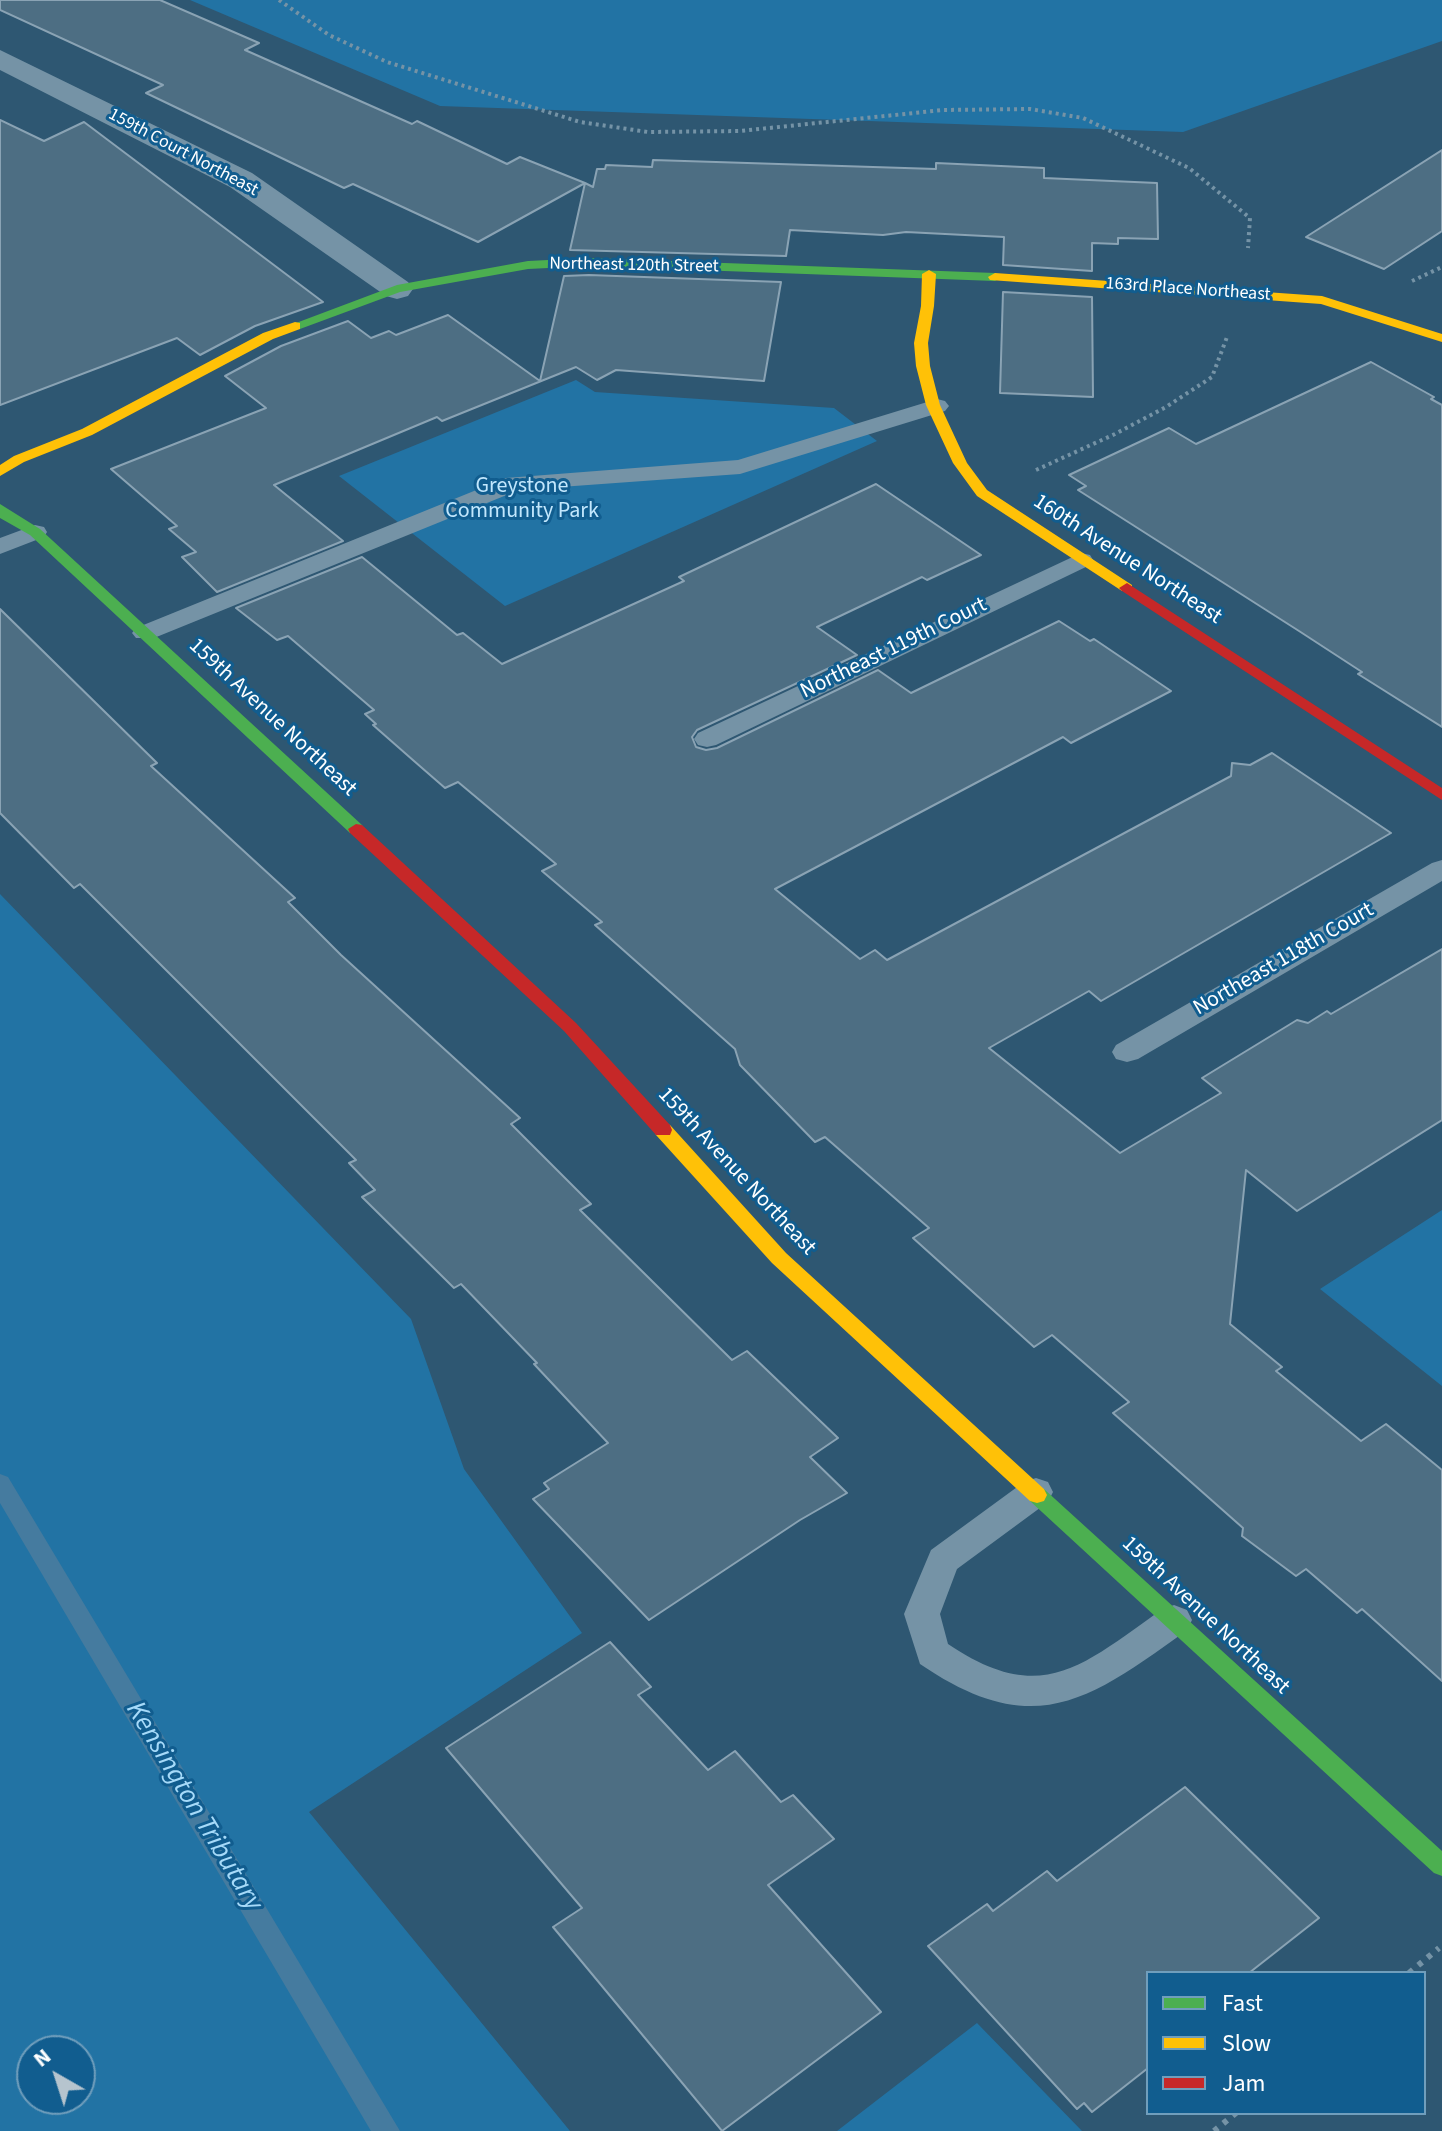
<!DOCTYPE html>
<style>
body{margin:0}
#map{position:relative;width:1442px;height:2131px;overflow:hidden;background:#2e5772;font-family:"Source Sans 3",sans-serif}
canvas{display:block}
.legend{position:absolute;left:1146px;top:1971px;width:280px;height:144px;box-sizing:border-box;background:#115d8f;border:2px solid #709ebc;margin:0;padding:10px 14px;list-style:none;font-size:24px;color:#fff}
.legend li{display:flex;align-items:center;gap:16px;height:40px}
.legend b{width:40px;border:2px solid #709ebc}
.north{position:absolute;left:16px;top:2035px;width:80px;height:80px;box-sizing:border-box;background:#115d8f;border:2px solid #709ebc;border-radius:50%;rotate:321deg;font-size:22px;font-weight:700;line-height:32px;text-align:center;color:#fff}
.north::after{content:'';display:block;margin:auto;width:28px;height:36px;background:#b6c4ce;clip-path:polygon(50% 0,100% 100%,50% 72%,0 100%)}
</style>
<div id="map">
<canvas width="1442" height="2131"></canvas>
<ul class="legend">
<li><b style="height:10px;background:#4caf50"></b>Fast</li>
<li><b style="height:10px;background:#ffc107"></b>Slow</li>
<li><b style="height:10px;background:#c62828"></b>Jam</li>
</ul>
<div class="north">N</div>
</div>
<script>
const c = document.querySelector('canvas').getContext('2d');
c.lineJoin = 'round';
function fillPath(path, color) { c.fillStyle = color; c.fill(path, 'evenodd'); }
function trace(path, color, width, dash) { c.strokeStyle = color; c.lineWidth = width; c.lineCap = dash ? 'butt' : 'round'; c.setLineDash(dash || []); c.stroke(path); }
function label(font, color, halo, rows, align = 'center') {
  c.font = font + ' "Source Sans 3",sans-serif'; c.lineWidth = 6; c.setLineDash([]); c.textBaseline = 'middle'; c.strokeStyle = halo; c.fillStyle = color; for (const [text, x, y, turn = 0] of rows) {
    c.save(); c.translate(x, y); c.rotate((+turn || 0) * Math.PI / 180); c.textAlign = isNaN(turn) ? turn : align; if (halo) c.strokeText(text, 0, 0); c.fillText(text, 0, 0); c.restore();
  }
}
fillPath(new Path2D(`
 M190 0H1442V41L1183 132 440 106Z
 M576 380 595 392 834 408 877 441 505 606 339 476Z
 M0 894 411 1319 464 1469 582 1633 309 1812 570 2131H0ZM32 2051H80V2099H32Z
 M1442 1210V1386L1320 1289Z
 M977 2023 1082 2131H837Z`), '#2273a4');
fillPath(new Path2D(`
 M0 1474 8 1477 400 2131H371L0 1503Z`), '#457b9f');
const building = new Path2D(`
 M0 0H160L259 43 245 50 412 124 417 121 507 164 520 157 585 183 478 242 353 184 344 188 146 93 163 85 0 10Z
 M0 120 44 141 84 122 323 302 255 326 200 355 177 338 0 405Z
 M1442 150V231L1384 269 1306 237Z
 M653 160 936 169V163L1044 168V178L1157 183 1158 239 1118 238V244L1092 243V271L1003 265 1004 237 906 232 883 235 790 230 786 256 570 250 585 183 593 187 597 169H605L606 165 652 167Z
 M589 275 781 282 764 381 616 370 597 380 576 367 442 421 437 417 274 485 343 541 217 592 182 557 196 552 169 529 177 526 111 469 266 408 225 376 281 346 348 321 371 338 389 331 396 335 448 315 540 381 564 276Z
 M1003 292 1092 297 1093 397 1000 393Z
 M1371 362 1434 397 1431 399 1442 405V727L1358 674 1362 672 1299 631 1078 490 1086 486 1069 475 1169 428 1196 444Z
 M876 484 981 555 927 580 922 577 817 627 857 655 697 730 692 737 696 747 706 750 717 748 878 670 911 693 1059 621 1090 641 1094 639 1171 691 1071 743 1063 737 775 889 860 959 875 950 887 960 1231 776 1232 763 1250 765 1272 753 1391 833 1101 1001 1089 991 989 1048 1120 1153 1221 1093 1202 1078 1297 1020 1308 1023 1327 1011 1331 1014 1442 949V1120L1297 1211 1246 1170 1230 1324 1282 1367 1276 1371 1361 1441 1386 1424 1442 1470V1681L1362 1609 1357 1613 1306 1569 1296 1576 1242 1536 1243 1528 1113 1413 1129 1402 1052 1335 1034 1347 913 1238 929 1228 825 1137 815 1142 740 1065 735 1049 595 925 602 922 542 871 556 864 458 782 445 788 414 761 373 725 376 724 365 714 374 710 288 636 277 640 236 608 362 557 457 635 463 633 502 664 684 581 679 577Z
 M0 609 157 763 151 766 295 898 288 902 341 955 520 1118 511 1124 591 1204 580 1210 732 1360 747 1351 838 1438 810 1457 847 1493 800 1520 649 1620 533 1499 549 1489 544 1483 608 1443 534 1364 537 1363 461 1284 454 1288 362 1197 375 1190 349 1163 356 1160 80 884 74 888 0 813Z
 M610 1642 651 1687 638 1695 708 1770 735 1751 781 1802 793 1795 834 1839 768 1885 881 2012 722 2131 553 1927 582 1908 446 1748Z
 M1185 1787 1319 1918 1249 1973H1148V2068L1092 2112 1084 2103 1077 2109 928 1946 987 1904 993 1911 1047 1871 1057 1881Z`);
fillPath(building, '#4d6e83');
trace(building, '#8aa3b4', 2);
trace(new Path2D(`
 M279 0 329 35 387 62 580 122 648 132 740 131 943 110 1030 109 1083 118 1189 168 1250 218 1248 248
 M1412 281 1442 267
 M1036 470 1115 434 1166 407 1212 377 1227 337`), '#7593a6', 4, [3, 4]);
trace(new Path2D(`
 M1409 1973 1439 1948
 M1214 2131 1236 2113`), '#7593a6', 6, [5, 7]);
fillPath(new Path2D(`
 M937 399 945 401 949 406 945 411 740 474 519 490 154 638H136L132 633 136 628 506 478 738 460Z
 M35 525 44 527 47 532 44 537 0 554V538Z
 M1081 553 1090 555 1093 560 1090 565 716 745 707 747 698 745 694 739 698 733Z
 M1442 860V881L1138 1059 1127 1062 1116 1059 1112 1052 1116 1045 1432 863Z
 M1036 1478 1048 1482 1053 1492 1048 1502 957 1569 940 1614 948 1644C1041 1707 1082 1666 1161 1610L1174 1605 1187 1610 1192 1620 1187 1630C1088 1702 1033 1741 920 1664L904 1614 931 1550 1024 1482Z`), '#7593a6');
fillPath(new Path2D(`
 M0 50 252 173 408 282 413 289 408 296 397 299 386 296 230 187 0 70Z`), '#7593a6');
fillPath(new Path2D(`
 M589 258 995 273 1002 277 995 281 589 266 528 269 400 292 300 329H290L288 326 397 285 528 261Z
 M0 504 40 529 362 825 364 829 362 833H350L30 535 0 518Z
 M1037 1487 1044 1489 1442 1851V1876L1434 1873 1030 1501 1027 1495 1030 1489Z`), '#4caf50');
fillPath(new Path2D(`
 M929 270 936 274 934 306 928 343 930 366 940 405 967 463 987 490 1132 585V591H1122L977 496 953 463 926 405 916 366 914 343 921 306 922 274Z
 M995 273 1322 296 1442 334V342L1321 304 990 280 988 277Z
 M295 322 300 323V329L273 339 92 435 24 462 0 476V465L14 456 82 429 263 333Z
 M663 1123 670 1125 786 1253 1044 1489 1047 1495 1044 1501 1037 1503 1030 1501 772 1263 656 1135 654 1130 656 1125Z`), '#ffc107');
fillPath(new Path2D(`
 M1127 583 1442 788V800L1122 591 1119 588Z
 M356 824 362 825 576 1023 670 1125 672 1130 670 1135H656L564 1031 350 833 348 829Z`), '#c62828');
label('18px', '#fff', '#115d8f', [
 ["159th Court Northeast",183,153,28],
 ["Northeast 120th Street",634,266,1],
 ["163rd Place Northeast",1188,290,4]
]);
label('22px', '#c2e7fd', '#115d8f', [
 ["Greystone",522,487],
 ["Community Park",522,512]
]);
label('22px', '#fff', '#115d8f', [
 ["160th Avenue Northeast",1127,560,33],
 ["Northeast 119th Court",894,649,-26],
 ["159th Avenue Northeast",272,718,43],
 ["Northeast 118th Court",1284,960,-30],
 ["159th Avenue Northeast",736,1172,47],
 ["159th Avenue Northeast",1205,1616,43]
]);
label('italic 28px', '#a6daf9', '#115d8f', [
 ["Kensington Tributary",193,1807,59]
]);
</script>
